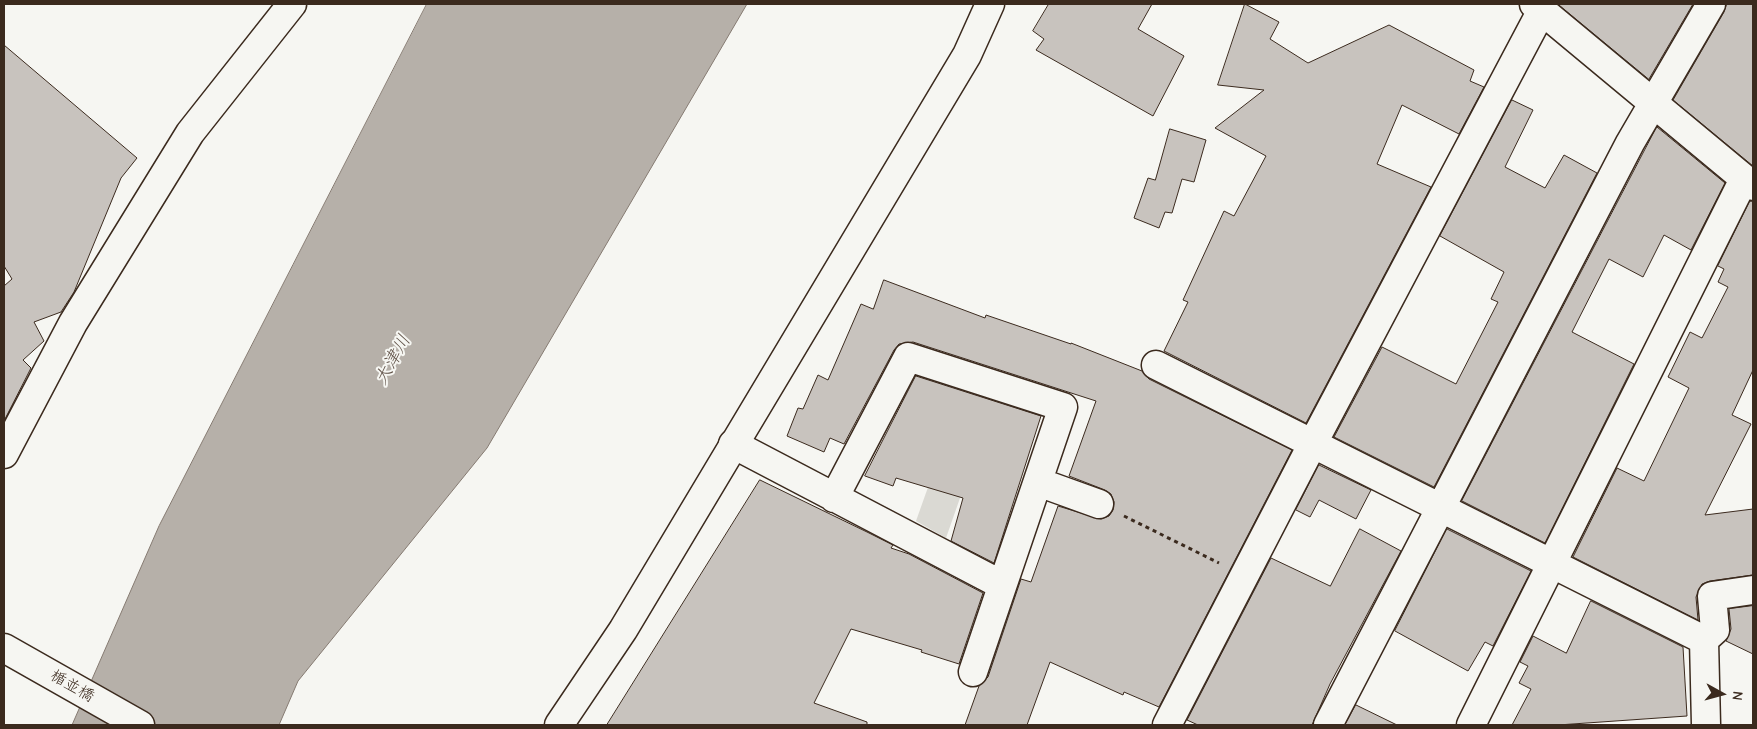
<!DOCTYPE html>
<meta charset="utf-8">
<style>
body{margin:0}
#map{position:relative;width:1757px;height:729px;overflow:hidden;background:#f6f6f2;font-family:"Comic Neue",sans-serif}
canvas{display:block}
.frame{position:absolute;inset:0;border:5px solid #3b2a1e;pointer-events:none}
.north{position:absolute;left:1697px;top:669px;width:50px;height:50px;-webkit-text-stroke:4px #f6f6f2;paint-order:stroke;rotate:97deg;font-size:14px;font-weight:700;line-height:20px;text-align:center;color:#3b2a1e}
.north::after{content:'';display:block;margin:auto;width:18px;height:22px;background:#3b2a1e;clip-path:polygon(50% 0,100% 100%,50% 72%,0 100%)}
</style>
<div id="map">
<canvas width="1757" height="729"></canvas>
<div class="frame"></div>
<div class="north">N</div>
</div>
<script>
const c = document.querySelector('canvas').getContext('2d');
c.lineJoin = 'round';
function fillPath(path, color) { c.fillStyle = color; c.fill(path, 'evenodd'); }
function trace(path, color, width, dash) { c.strokeStyle = color; c.lineWidth = width; c.lineCap = dash ? 'butt' : 'round'; c.setLineDash(dash || []); c.stroke(path); }
function label(font, color, halo, rows, align = 'center') {
  c.font = font + ' "Comic Neue","Klee One",sans-serif'; c.lineWidth = 4; c.setLineDash([]); c.textBaseline = 'middle'; c.strokeStyle = halo; c.fillStyle = color; for (const [text, x, y, turn = 0] of rows) {
    c.save(); c.translate(x, y); c.rotate((+turn || 0) * Math.PI / 180); c.textAlign = isNaN(turn) ? turn : align; if (halo) c.strokeText(text, 0, 0); c.fillText(text, 0, 0); c.restore();
  }
}
fillPath(new Path2D(`
 M943 445 974 458 946 538 916 521Z`), '#dad9d3');
const water = new Path2D(`
 M427 4H747L487 448 298 681 279 725H72L159 526Z`);
fillPath(water, '#b6b0a9');
trace(water, '#857a71', 1);
const building = new Path2D(`
 M1049 4H1152L1138 29 1184 56 1153 116 1036 50 1044 39 1033 31Z
 M1245 4 1279 22 1270 39 1308 63 1389 25 1474 70 1470 81 1484 87 1459 134 1402 105 1377 164 1431 187 1306 423 1164 351 1188 302 1183 300 1224 211 1234 216 1266 156 1215 128 1264 90 1218 85Z
 M1558 4H1693L1649 79Z
 M1727 4H1753V166L1673 100 1724 12Z
 M4 45 137 158 121 178 74 292 61 312 34 322 44 341 23 360 31 368 4 421V286L12 279 4 266Z
 M1512 100 1533 110 1505 167 1545 188 1564 155 1597 173 1434 487 1334 437 1382 347 1456 384 1498 302 1491 299 1504 272 1440 236Z
 M1657 127 1725 183 1691 250 1664 235 1643 277 1609 259 1572 332 1634 364 1545 543 1462 501Z
 M1170 129 1206 140 1194 182 1182 179 1172 213 1165 212 1159 228 1134 218 1148 178 1155 180Z
 M1750 201H1753V370L1732 415 1751 424 1705 515 1753 509V575L1710 581 1702 584 1696 597 1698 620 1573 557 1617 468 1644 481 1689 388 1668 377 1690 332 1702 338 1728 287 1718 282 1724 269 1718 266Z
 M884 280 985 318 986 315 1071 344V343L1142 371 1149 379 1292 450 1159 707 1124 692 1123 695 1050 662 1027 725H965L979 686 988 677 1021 579 1031 582 1058 506 1101 519 1109 516 1113 510 1114 502 1111 494 1105 490 1069 476 1096 401 913 342 899 344 894 350 844 444 830 438 824 452 787 436 798 408 803 409 818 375 828 380 861 304 873 309Z
 M916 376 1041 416 994 563 951 541 963 498 896 478 893 486 865 476Z
 M1319 465 1371 490 1356 519 1319 500 1310 517 1296 510Z
 M760 480 867 532 893 545 891 548 909 554 983 593 959 664 921 652 922 650 851 629 814 703 867 722V725H607Z
 M1360 529 1401 551 1330 684 1312 725H1198L1187 720 1271 558 1330 586Z
 M1447 529 1531 571 1493 646 1485 642 1468 671 1395 631Z
 M1591 601 1683 647 1687 716 1558 725H1512L1531 689 1519 683 1528 666 1520 662 1533 636 1566 653Z
 M1753 606V654L1726 641 1731 629 1729 609Z
 M1356 705 1397 725H1345Z`);
fillPath(building, '#c8c3be');
trace(building, '#3b2a1e', 1);
const street = new Path2D(`
 M1534 4 1753 186
 M1156 365 1704 640 1706 725
 M733 444 1002 585
 M4 454 73 323 190 133 292 4
 M1038 482 1099 504
 M834 498 908 357 1063 407 973 672
 M1704 640 1715 630 1712 596 1753 590
 M1167 725 1313 443 1542 10
 M1328 725 1630 143 1711 4
 M1471 725 1744 179`);
const secondary = new Path2D(`
 M4 648 140 725
 M559 725 623 630 967 55 990 4`);
trace(street, '#3b2a1e', 31);
trace(secondary, '#3b2a1e', 31);
trace(new Path2D(`
 M1124 516 1219 563`), '#3b2a1e', 3, [4, 4]);
trace(street, '#f6f6f2', 28);
trace(secondary, '#f6f6f2', 28);
label('16px', '#3b2a1e', '#f6f6f2', [
 ["楯並橋",72,686,30]
]);
label('italic 18px', '#605248', '#f6f6f2', [
 ["大津川",393,360,-61]
]);
</script>
